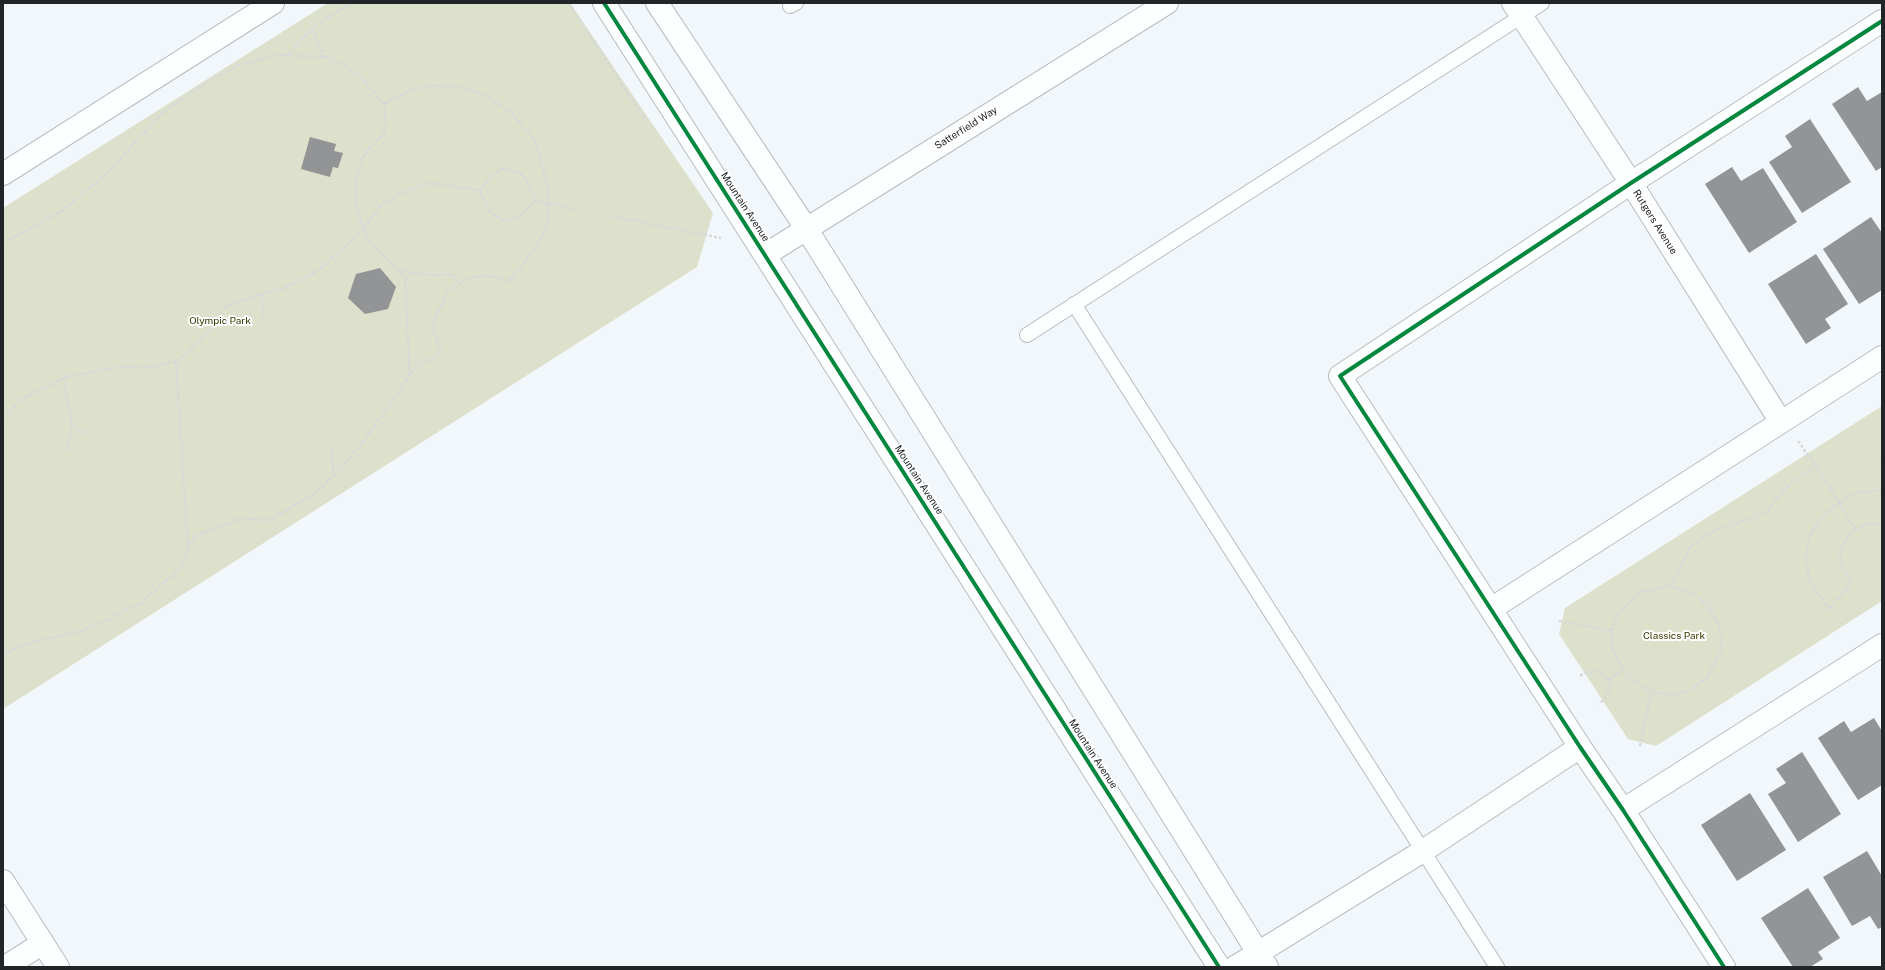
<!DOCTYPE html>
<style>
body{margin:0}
#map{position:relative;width:1885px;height:970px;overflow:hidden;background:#f2f7fb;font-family:"Public Sans",sans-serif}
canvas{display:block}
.frame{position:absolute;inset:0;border:4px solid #222528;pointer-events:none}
</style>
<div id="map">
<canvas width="1885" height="970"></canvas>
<div class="frame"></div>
</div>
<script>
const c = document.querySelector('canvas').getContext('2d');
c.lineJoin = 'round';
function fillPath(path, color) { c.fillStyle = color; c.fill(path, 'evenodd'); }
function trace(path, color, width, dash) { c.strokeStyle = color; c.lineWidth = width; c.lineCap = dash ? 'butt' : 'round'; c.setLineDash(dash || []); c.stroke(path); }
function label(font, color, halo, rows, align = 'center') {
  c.font = font + ' "Public Sans",sans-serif'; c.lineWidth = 4; c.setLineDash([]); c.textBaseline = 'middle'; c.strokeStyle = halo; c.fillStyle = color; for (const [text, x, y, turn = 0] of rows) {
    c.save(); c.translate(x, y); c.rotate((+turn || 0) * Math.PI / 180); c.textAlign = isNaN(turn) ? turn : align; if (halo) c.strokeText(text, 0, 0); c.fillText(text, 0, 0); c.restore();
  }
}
fillPath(new Path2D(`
 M328 3H570L713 213 697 267 3 709V208Z
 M1882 406V601L1656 746 1628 739 1559 634 1565 608Z`), '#dde0ca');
fillPath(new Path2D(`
 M1858 87 1867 101 1882 92V167L1876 171 1832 104Z
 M1810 119 1851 182 1802 213 1769 162 1792 147 1785 136Z
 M310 137 336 144 334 151 343 153 338 168 333 167 330 177 301 169Z
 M1732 167 1741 181 1763 168 1797 222 1749 253 1705 184Z
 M1871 217 1882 233V290L1859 304 1823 249Z
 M1816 254 1848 304 1825 319 1831 328 1806 344 1768 284Z
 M380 268 396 287 388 309 365 314 348 298 356 274Z
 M1874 718 1882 731V785L1858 800 1818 738 1844 721 1851 732Z
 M1802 752 1841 814 1798 842 1768 794 1786 783 1776 769Z
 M1750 793 1786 850 1737 881 1701 825Z
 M1867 851 1882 876V927L1878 929 1870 916 1852 926 1823 877Z
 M1808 888 1840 938 1818 952 1823 959 1810 967H1793L1761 918Z`), '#939495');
const service = new Path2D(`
 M790 6 796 3
 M1074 304 1497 967
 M1027 335 1542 3`);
const minor = new Path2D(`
 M604 3 1219 967
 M657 3 806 228 1267 967
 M1513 3 1631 183 1781 422
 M3 174 273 3
 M765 255 1167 3
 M1491 609 1882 357
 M1623 810 1882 645
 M3 881 58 967
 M5 967 43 943
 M1235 967 1423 851 1580 747
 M1724 967 1623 810 1580 747 1340 376 1631 183 1882 21`);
trace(service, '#b8bcbf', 16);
trace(minor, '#b8bcbf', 24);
trace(new Path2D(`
 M569 3 646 121
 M288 55 312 28
 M324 57 312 28 351 3
 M385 102 384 134C375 142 365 151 361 162 350 189 356 224 374 246 383 257 395 267 405 277L410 373
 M501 169C524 169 529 181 535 201L521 215 506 222C488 213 486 208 480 190L491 177Z
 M535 201 576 209
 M611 216 721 238
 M3 241 19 235 63 210 107 173 162 113 212 79 240 65 274 55 328 57 345 66 366 82 383 104C431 74 483 81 520 123 524 128 531 134 534 140 537 147 539 156 541 163 547 181 550 198 548 217 545 240 524 264 509 281L495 277H471L448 291 432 325 441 352 414 369 371 431 341 469 313 495 270 520 238 519 194 537 181 568 141 603 85 630 31 642 3 655
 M398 269C417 275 433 276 452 274L460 284
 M261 294 264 319
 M176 362 188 549
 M63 378 72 424
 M3 418 23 398 68 376 121 367H154L180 360 210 330 226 307 252 297 282 289 316 272 364 229 380 206 399 194 430 183 480 190
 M1798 441 1816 467
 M331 449 334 475
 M67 450 72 424 86 434
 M1882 457V471
 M1855 530 1839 502 1856 493 1882 490
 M1671 586 1690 547 1711 532 1756 517 1768 510 1785 489 1805 473 1816 467 1839 502 1820 519 1809 537 1806 559 1810 582 1829 609 1852 583C1847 576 1840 566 1840 557 1841 536 1862 521 1882 524
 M1671 586 1694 594 1708 606 1719 625 1722 649 1707 677 1690 691 1669 695 1648 691 1624 671 1611 646 1613 624 1622 610 1641 592Z
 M1559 621 1612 631
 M1580 676C1603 661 1622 684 1599 704
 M1608 679 1623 670
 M1640 746 1651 692`), '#d7d8da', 2.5, [3, 2]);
trace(service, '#fdfefe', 14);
trace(minor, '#fdfefe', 22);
trace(new Path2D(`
 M604 3 1219 967
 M1724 967 1623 810 1580 747 1340 376 1631 183 1882 21`), '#00873e', 4);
label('10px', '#222528', '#fff', [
 ["Satterfield Way",966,128,-32],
 ["Mountain Avenue",745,207,57],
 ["Rutgers Avenue",1655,222,58],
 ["Mountain Avenue",919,480,57],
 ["Mountain Avenue",1093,754,57]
]);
label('10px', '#393903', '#fff', [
 ["Olympic Park",220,321],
 ["Classics Park",1674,636]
]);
</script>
